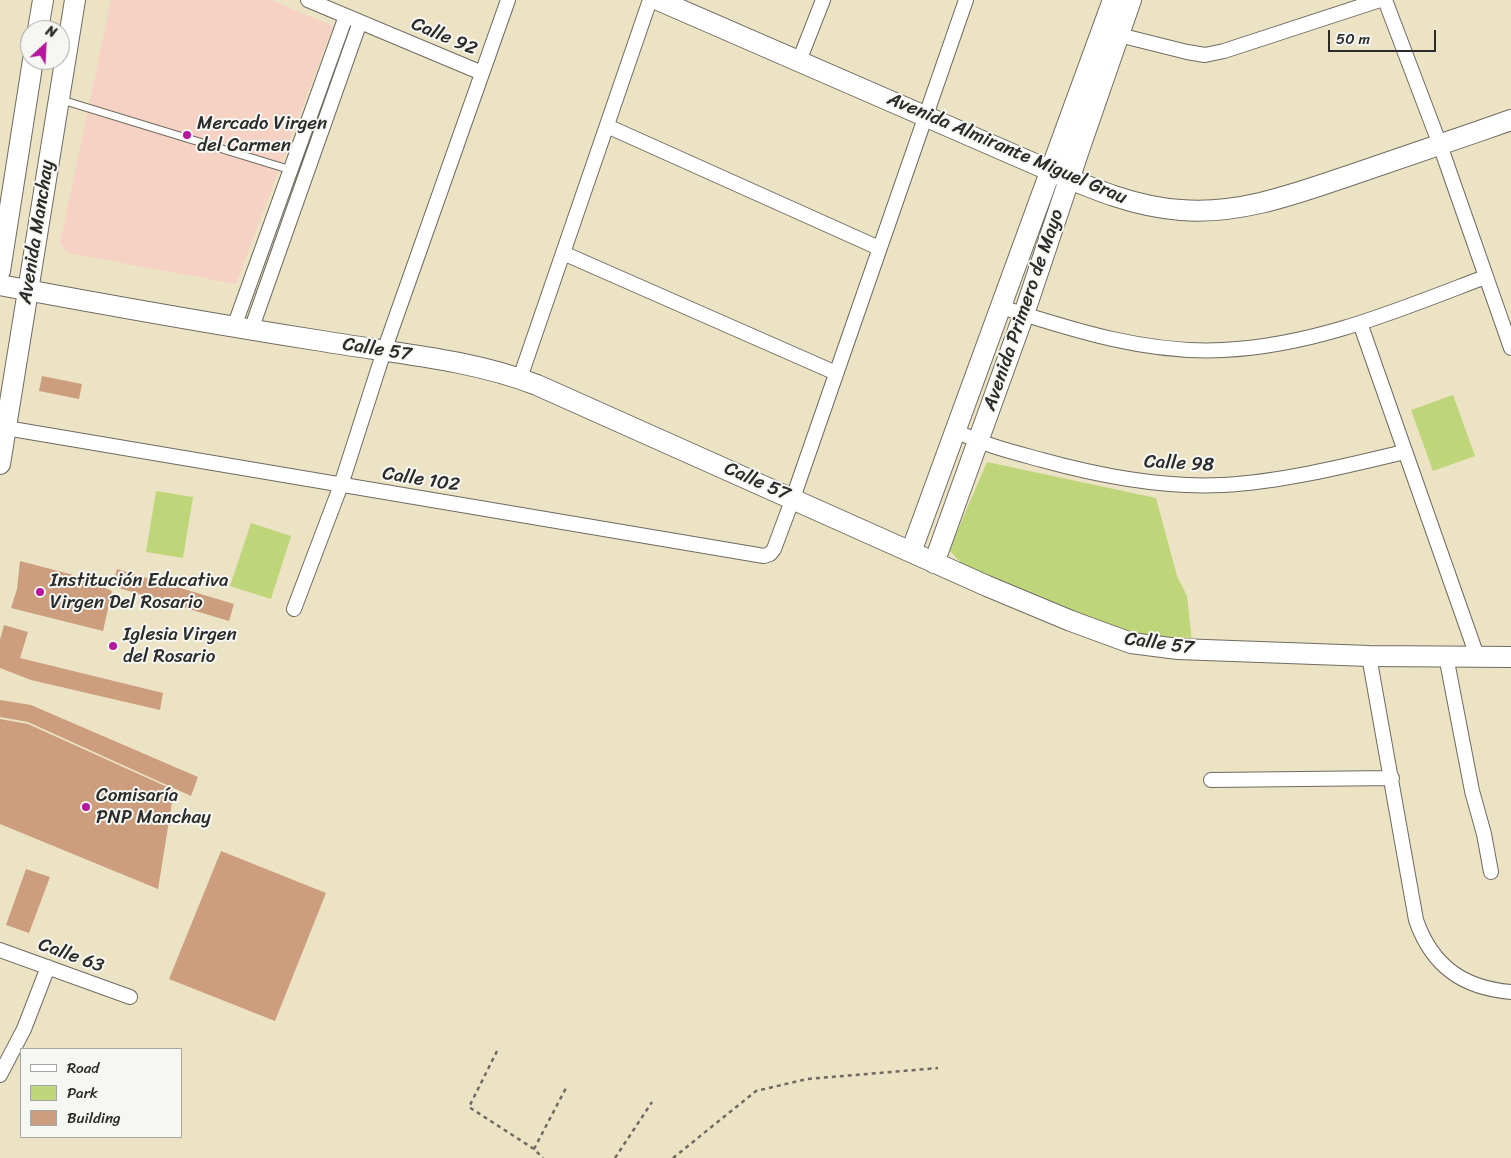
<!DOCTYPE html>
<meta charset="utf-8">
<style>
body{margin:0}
#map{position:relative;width:1511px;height:1158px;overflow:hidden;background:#ece3c4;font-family:Sriracha,sans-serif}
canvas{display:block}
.legend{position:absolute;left:20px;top:1048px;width:162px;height:90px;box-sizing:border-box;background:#f6f6f2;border:1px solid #a5a5a2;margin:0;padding:6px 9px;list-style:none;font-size:15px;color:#2b2b2b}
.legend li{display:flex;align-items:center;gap:10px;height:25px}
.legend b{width:25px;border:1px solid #a5a5a2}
.north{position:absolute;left:20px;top:20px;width:50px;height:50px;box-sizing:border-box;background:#f6f6f2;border:1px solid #a5a5a2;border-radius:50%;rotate:25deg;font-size:14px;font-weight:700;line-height:20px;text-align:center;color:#2b2b2b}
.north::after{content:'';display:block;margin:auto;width:18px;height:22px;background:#b5179e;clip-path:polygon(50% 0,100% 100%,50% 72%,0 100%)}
.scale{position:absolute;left:1328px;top:30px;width:108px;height:22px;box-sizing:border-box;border:2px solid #2b2b2b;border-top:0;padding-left:6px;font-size:15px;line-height:18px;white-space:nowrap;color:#2b2b2b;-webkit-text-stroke:4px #f6f6f2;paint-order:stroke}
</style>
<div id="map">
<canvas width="1511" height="1158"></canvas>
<ul class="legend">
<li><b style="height:6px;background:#fff"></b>Road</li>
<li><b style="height:14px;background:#bfd57a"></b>Park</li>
<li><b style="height:14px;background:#cc9e7e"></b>Building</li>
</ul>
<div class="north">N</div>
<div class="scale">50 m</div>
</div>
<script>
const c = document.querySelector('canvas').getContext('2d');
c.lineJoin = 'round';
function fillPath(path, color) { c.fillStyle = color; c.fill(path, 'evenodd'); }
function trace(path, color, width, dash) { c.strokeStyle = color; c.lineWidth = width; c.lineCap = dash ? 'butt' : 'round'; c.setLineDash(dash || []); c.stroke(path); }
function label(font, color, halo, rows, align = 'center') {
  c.font = font + ' Sriracha,sans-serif'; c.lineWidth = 4; c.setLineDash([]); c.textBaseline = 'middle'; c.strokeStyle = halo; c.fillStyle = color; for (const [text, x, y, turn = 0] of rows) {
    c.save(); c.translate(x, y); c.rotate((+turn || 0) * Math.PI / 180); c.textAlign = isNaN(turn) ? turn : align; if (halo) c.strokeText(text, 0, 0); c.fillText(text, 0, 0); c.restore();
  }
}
fillPath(new Path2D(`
 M111 0H271L333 26 236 284 68 253 60 243Z`), '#f6d2c4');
fillPath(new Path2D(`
 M1453 395 1475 456 1433 471 1411 410Z
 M987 462 1156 498 1177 576 1187 596 1192 642 1121 633 966 568 949 550Z
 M156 491 193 497 183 558 146 552Z
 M251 523 291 536 271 599 230 586Z`), '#bfd57a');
fillPath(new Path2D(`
 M42 376 82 384 79 399 39 391Z
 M20 561 104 583 103 587 112 591 103 631 11 608 17 589Z
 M117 569 234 604 229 621 112 586Z
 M4 625 28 632 20 658 163 693 160 710 31 680 0 668V640Z
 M0 700 31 705 198 777 191 796 28 722 0 717Z
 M0 719 28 724 174 790 158 889 0 824Z
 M221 851 326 893 275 1021 169 979Z
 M26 869 50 877 29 933 6 925Z`), '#cc9e7e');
const lane = new Path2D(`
 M62 100 291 170`);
const street = new Path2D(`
 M308 0 482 73
 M1385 0 1440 145 1511 348
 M1119 35 1187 52 1205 55 1224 51 1380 0
 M799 61 823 0
 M607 126 879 248
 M563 253 836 373
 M1001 307C1073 330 1147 354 1223 350 1315 346 1401 309 1485 277
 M1360 323 1477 656
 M234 327 346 16
 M251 330 360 22
 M520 378 650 0
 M6 428 764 556 770 554 774 549 793 498 966 0
 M956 431C984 445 1013 452 1042 460 1100 476 1161 488 1222 485 1281 482 1346 466 1404 452
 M294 609 341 485 384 351 508 0
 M1369 656 1416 920C1432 966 1463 988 1511 992
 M1446 656 1472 791 1484 834 1491 872
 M1211 780 1392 778
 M0 950 130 997
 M0 1075 24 1029 48 967`);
const secondary = new Path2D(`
 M658 0 1051 171C1093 189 1135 207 1181 210 1242 215 1300 192 1357 173 1409 155 1460 138 1511 120
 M38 30 43 0
 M0 271 33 60
 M0 285C107 305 214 324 322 341 392 353 471 359 537 385L987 586 1071 621 1131 643 1178 649 1369 656 1511 657
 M0 464 75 0
 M911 552 1113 0
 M934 563 1024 314 1079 150 1131 0`);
trace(lane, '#6f6b61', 9);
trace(street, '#6f6b61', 16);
trace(secondary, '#6f6b61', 22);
trace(new Path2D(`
 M497 1051 469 1107 534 1149 543 1158
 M534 1149 567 1086
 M615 1158 652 1102
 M673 1158 756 1091 807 1079 938 1068`), '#6f6b61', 2.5, [4, 4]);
trace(lane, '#fff', 7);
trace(street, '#fff', 14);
trace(secondary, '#fff', 20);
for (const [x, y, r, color] of [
 [187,135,5,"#b5179e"],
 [40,592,5,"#b5179e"],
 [113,646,5,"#b5179e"],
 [86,807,5,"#b5179e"]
]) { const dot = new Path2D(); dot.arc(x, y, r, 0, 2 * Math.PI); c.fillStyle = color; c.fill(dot); trace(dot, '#f6f6f2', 2); }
label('19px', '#2b2b2b', '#f6f6f2', [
 ["Calle 92",444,37,23],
 ["Avenida Almirante Miguel Grau",1007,149,23],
 ["Avenida Manchay",37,232,-81],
 ["Avenida Primero de Mayo",1024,310,-71],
 ["Calle 57",377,350,9],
 ["Calle 98",1179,464,3],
 ["Calle 102",421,480,9],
 ["Calle 57",757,482,24],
 ["Calle 57",1159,644,8],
 ["Calle 63",71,956,20]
]);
label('19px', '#2b2b2b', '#f6f6f2', [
 ["Mercado Virgen",197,124],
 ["del Carmen",197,146],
 ["Institución Educativa",50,581],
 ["Virgen Del Rosario",50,603],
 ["Iglesia Virgen",123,635],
 ["del Rosario",123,657],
 ["Comisaría",96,796],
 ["PNP Manchay",96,818]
], 'left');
</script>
